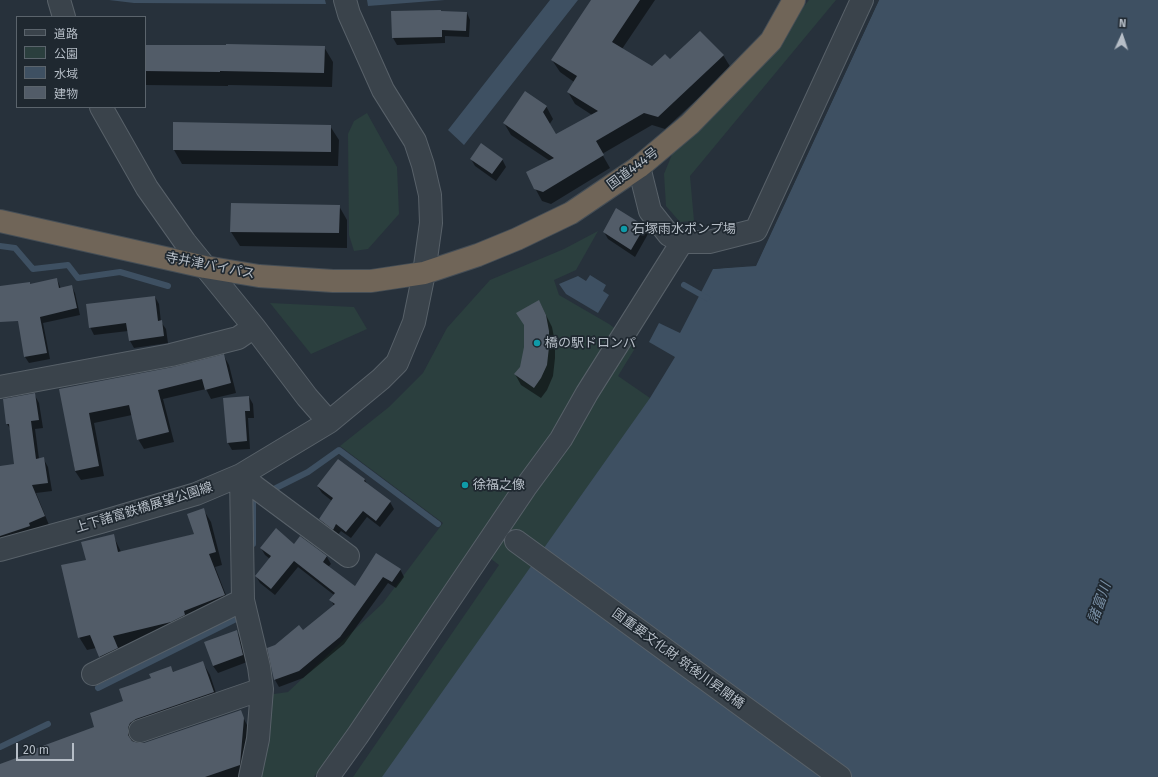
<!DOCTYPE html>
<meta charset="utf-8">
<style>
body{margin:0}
#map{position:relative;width:1158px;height:777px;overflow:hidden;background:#27313b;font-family:"Fira Sans","Noto Sans JP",sans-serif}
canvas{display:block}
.legend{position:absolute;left:16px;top:16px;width:130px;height:92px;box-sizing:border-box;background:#1f2830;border:1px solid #5b646c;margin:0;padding:5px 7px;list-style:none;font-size:12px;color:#b6bec7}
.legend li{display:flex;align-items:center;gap:8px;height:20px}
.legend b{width:20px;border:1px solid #5b646c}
.north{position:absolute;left:1102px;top:16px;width:40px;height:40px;-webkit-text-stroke:3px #1f2830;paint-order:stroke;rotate:3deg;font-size:11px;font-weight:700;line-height:16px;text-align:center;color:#b6bec7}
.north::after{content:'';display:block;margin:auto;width:14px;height:18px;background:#b6bec7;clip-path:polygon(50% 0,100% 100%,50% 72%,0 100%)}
.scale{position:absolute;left:16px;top:743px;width:58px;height:18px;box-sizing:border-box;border:2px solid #b6bec7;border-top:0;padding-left:5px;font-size:12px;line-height:14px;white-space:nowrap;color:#b6bec7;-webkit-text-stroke:3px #1f2830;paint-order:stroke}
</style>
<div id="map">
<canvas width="1158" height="777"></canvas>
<ul class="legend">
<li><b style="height:5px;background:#3a434b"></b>道路</li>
<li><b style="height:11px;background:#2b3f3e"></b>公園</li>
<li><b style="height:11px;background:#3e5062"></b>水域</li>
<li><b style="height:11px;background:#525c68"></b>建物</li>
</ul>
<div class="north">N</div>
<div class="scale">20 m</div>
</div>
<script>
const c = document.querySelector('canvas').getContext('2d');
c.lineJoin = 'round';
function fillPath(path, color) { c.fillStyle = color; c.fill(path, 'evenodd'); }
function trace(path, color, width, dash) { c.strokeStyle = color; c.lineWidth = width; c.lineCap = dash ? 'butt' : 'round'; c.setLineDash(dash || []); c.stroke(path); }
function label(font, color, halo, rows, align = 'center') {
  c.font = font + ' "Fira Sans","Noto Sans JP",sans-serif'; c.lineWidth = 3.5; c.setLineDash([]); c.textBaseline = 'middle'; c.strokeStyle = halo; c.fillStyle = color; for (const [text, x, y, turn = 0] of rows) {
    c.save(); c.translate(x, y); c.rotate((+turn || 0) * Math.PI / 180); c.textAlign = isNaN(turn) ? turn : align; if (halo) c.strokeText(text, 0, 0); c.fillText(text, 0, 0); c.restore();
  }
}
fillPath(new Path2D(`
 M809 0H836L690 176 694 221 680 222 666 206 664 174 675 147 753 73Z
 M367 113 397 167 399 214 368 249 354 251 349 235 348 134 354 121Z
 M598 231 576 270 554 280 559 295 609 324 637 345 618 376 650 398 430 777H353L499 565 477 548 314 777H257L267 695 288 692 383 603 443 523 340 446 389 407 423 373 447 328 490 280 564 249Z
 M270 303 354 307 367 329 311 354Z`), '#2b3f3e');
fillPath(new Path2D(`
 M109 0H325L326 4 134 3Z
 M367 0H445L368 6Z
 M550 0H578L464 145 448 130Z
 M879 0H1158V777H382L650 398 675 357 649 342 659 323 680 333 713 269 756 265Z
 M590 275 606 285 603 291 609 295 598 313 566 294 559 284 578 276 586 281Z`), '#3e5062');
fillPath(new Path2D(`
 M877 0H879L756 266 713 269 714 267 755 264Z`), '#27313b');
fillPath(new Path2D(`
 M593 0H655L622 49 652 67 670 61 723 55 731 68 665 129 652 125 602 154 610 168 551 204 542 201 535 188 550 161 511 135 504 123 546 106 553 119 549 125 556 135 592 115 575 104 568 92 574 82 560 72 552 60Z
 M392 12 467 13 470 20 469 37 445 36V43L397 45 393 38Z
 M145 46 324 47 333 62 332 87 228 85V86L145 85Z
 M330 126 339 140 338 166 182 164 174 150Z
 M471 159H502L506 167 496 181 475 166Z
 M339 206 347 220V248L240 246 231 232Z
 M644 227 648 234 635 257 608 239 604 232Z
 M57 279 61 289 72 287 75 293 80 315 43 323 50 359 29 363 25 357 31 285Z
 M155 297 159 304 161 322 166 329 168 343 134 348 130 341 128 331 94 335 90 327Z
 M539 301 552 327 555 342V358L553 376 547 390 541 398 521 385 515 374 521 367Z
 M224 356 229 365 236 393 211 399 206 389 163 399 174 442 144 449 138 439 132 415 94 423 104 476 81 480 75 471 61 389 174 368Z
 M34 394 39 403 43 428 35 429 39 459 43 458 48 467 52 491 36 493 49 525 0 547V467L16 465 11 430 7 424Z
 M249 397 253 404 254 418H248L250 449 232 450 228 443Z
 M338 460 365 480 367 484 390 502 394 509 380 527 367 517 351 538 341 531 337 536 324 526 320 519 332 501 322 493 318 487Z
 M203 509 211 522 222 565 215 567 231 608 107 670 96 648 87 650 79 637 87 560 113 535 121 552 196 534Z
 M301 538 327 557 331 564 328 567 356 587 400 569 404 577 396 588 388 583 344 644 303 678 279 687 275 680 269 649 303 631 334 606 331 600 334 595 298 567 275 595 260 583 256 576 270 559 265 555 261 548 295 545Z
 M237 632 241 639 247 662 218 673 213 666Z
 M203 663 210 675 220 705 137 735 134 743 144 744 240 711 250 731 246 777H0V765L96 727 152 678 171 667 174 673Z`), '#0007');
trace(new Path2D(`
 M0 246 15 248 33 269 68 265 78 278 120 272 168 286
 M684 285 707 298
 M276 488 308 472 339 450 438 524
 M253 544V498
 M98 688 236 619
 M0 747 48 724`), '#3e5062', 6);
fillPath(new Path2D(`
 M591 0H640L612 42 652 66 665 54 670 59 700 31 724 55 658 117 644 113 596 141 604 155 543 192 534 189 526 172 554 158 503 123 525 91 547 106 543 112 556 134 598 111 567 92 577 76 551 60Z
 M441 10V11L467 12 466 31 442 30V37L392 38 391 11Z
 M226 44 325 46 324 73 220 71V72L145 71V45H226Z
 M173 122 331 125V152L173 150Z
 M481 143 503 159 492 174 470 159Z
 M231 203 340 205 339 233 230 232Z
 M616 208 645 226 631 250 603 232Z
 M57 278 59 288 72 285 77 308 40 317 47 353 24 357 18 321 0 322V286L30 282V284Z
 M155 296 158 321 162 320 164 336 129 341 126 323 89 328 86 304Z
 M539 300 546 315 549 331V347L547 365 541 378 534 388 514 374 520 367 524 347V325L516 313Z
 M224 354 231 383 205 390 202 379 158 390 169 432 137 440 129 405 89 413 99 466 75 471 59 389 173 367Z
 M35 393 39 420 31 421 36 459 44 457 48 483 32 485 45 516 29 523 30 526 0 536V466L14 464 9 424H6L3 399Z
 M249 396 250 411H245L247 441 227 443 223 398Z
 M338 459 365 479 364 481 391 501 376 521 363 511 346 532 336 524 333 530 319 519 333 498 317 486Z
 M204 508 216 552 209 554 225 595 184 611 185 615 171 622 113 636 118 648 99 657 90 635 78 638 61 565 86 560 81 542 114 534 118 552 194 534 187 514Z
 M276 528 294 544 300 536 327 556 323 562 355 586 376 553 401 569 392 582 383 577 340 637 299 671 274 680 267 648 275 645 299 625 303 630 335 604 329 600 335 593 294 561 271 589 255 576 271 556 260 548Z
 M237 630 243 655 213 666 204 642Z
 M203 661 214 692 136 719 130 723 128 728V735L132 741 138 743H144L241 710 244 718 240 765 205 777H0V764L30 753 29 751 94 727 90 713 123 701 119 689 151 678 149 674 171 666 173 672Z`), '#525c68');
const minor = new Path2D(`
 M59 0 64 17
 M101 107 147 188 185 242 254 327 307 397 329 422
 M639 167 650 211 669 235 682 242H709L756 230 862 0
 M0 387 171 355 238 338 254 327
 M241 475 243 600 259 667 262 689 258 739 250 777
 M241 475 255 487 348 556
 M516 541 840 777
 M0 550 101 522 196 494 241 475 329 422 381 379 397 363 414 322 424 273 431 223 430 195 423 165 415 141 383 90 349 14 345 0
 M93 674 243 600
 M140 731 262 689
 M328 777 358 735 525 488 561 439 587 393 682 242`);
const highway = new Path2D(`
 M0 221 205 267 259 276 333 281H371L424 273 478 255 517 239 571 213 639 167 690 124 771 41 794 0`);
trace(minor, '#586169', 24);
trace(highway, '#454e56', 24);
trace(minor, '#3a434b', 22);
trace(highway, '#706558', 22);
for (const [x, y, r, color] of [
 [624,229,4,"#0f9aa8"],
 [537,343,4,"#0f9aa8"],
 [465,485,4,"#0f9aa8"]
]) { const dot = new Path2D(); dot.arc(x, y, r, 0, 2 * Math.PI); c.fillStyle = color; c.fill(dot); trace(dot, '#1f2830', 1.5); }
label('13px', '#b6bec7', '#1f2830', [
 ["国道444号",633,169,-37],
 ["寺井津バイパス",210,266,11],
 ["上下諸富鉄橋展望公園線",144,508,-17],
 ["国重要文化財 筑後川昇開橋",678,659,36]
]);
label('13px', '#b6bec7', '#1f2830', [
 ["石塚雨水ポンプ場",632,229],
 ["橋の駅ドロンパ",545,343],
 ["徐福之像",473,485]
], 'left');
label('italic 14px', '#7a90a6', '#1f2830', [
 ["諸富川",1100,603,-71]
]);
</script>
